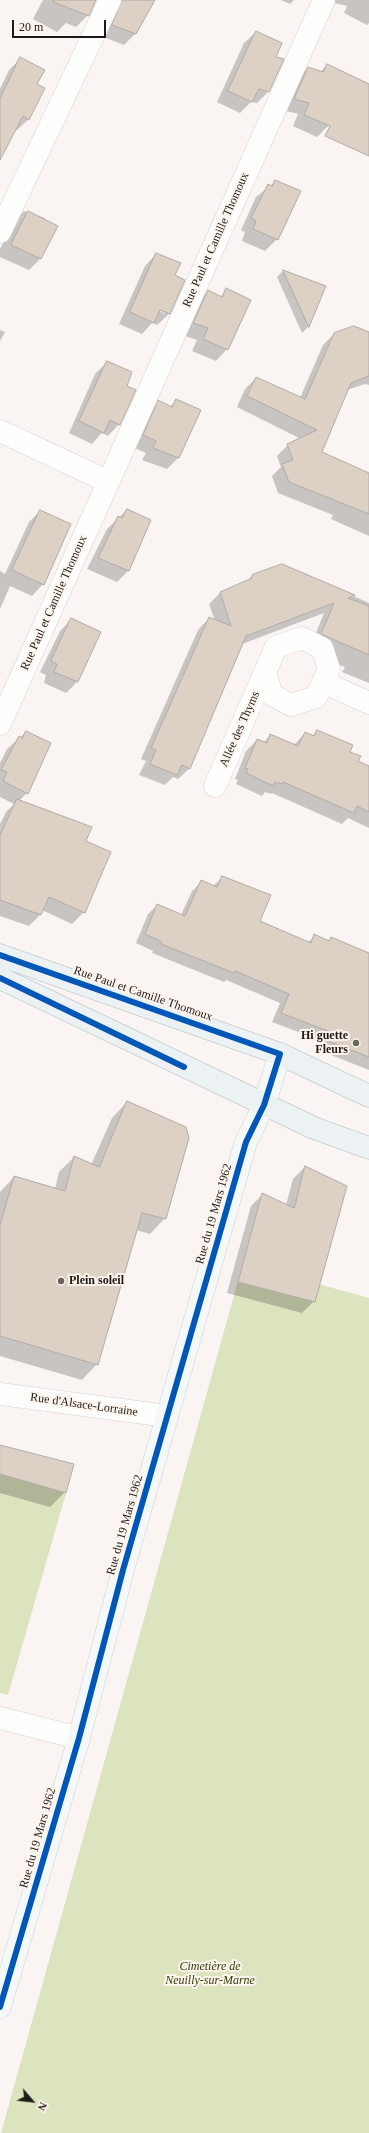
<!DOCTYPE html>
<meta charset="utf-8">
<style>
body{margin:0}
#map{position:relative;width:369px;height:2133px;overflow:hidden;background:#faf5f2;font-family:"Times New Roman",serif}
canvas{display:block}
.north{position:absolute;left:12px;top:2081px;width:40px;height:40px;-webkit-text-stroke:3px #fdf5ee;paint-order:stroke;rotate:118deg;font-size:11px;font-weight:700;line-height:16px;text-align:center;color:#1e1915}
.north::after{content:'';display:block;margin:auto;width:14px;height:18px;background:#1e1915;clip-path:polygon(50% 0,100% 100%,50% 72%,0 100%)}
.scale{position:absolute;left:12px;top:20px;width:94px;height:18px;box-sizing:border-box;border:2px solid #1e1915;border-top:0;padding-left:5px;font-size:12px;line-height:14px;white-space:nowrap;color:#1e1915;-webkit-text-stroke:3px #fdf5ee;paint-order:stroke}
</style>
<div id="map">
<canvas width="369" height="2133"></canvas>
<div class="north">N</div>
<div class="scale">20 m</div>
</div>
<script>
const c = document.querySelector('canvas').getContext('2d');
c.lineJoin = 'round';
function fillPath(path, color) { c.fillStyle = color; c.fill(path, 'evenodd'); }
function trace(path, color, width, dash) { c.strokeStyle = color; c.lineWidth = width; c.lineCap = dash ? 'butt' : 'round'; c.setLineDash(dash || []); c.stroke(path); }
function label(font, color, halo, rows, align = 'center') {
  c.font = font + ' "Times New Roman",serif'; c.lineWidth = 4; c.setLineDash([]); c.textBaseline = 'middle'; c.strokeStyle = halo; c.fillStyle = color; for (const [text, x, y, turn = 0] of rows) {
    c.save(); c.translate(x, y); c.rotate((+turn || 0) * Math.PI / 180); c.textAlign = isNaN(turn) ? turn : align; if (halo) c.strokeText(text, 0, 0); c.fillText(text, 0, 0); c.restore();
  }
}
fillPath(new Path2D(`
 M243 1263 369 1298V2133H1Z
 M0 1474 66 1493 8 1695 0 1693Z`), '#dce3bf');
fillPath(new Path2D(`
 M43 0H96L88 15 76 27 66 23 57 32 33 19Z
 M103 0H149L136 33 124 45 101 36Z
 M281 0H294L290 4Z
 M323 0H369V23L367 25 344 13 347 6Z
 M256 32 274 57 268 92 257 103 251 102 240 113 217 102 244 43Z
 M21 58 36 85 29 119 17 130H15L0 139V89L9 70Z
 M327 65 329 125 317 137 293 126 298 114 283 110 296 80 308 68 320 72Z
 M276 181 277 239 265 251 242 241 245 232 241 230 256 197Z
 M24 211 45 218 44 221 56 226 40 259 29 270 0 257V249L13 223Z
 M156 254 174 276 184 280 169 314 157 325 152 323 142 334 119 324 145 266ZM155 308 165 311V313L155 310Z
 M283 271 325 286 308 327 302 333 277 277Z
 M227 290V349L216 361 192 351 197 340 182 335 197 303 208 291 220 297Z
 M0 330 5 332 0 341Z
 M369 333V385L365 384 347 390 320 452 369 474V536L331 519 333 515 278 493 272 476 281 467 277 456 288 445 301 439 237 407 245 389 256 378 300 398 323 345 334 334Z
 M107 362 125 387 119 424 108 436 102 433 92 444 69 433 95 374Z
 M176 400 200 411 178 458 167 469 142 460 146 453 132 447 147 413 159 402 170 407Z
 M127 510 150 521 128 571 117 582 87 569 107 529Z
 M40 511 43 584 32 596 10 586 0 609V571L5 574 29 522Z
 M282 565 369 603V683L342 672 345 667 334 663 337 657 311 645 324 613 242 644 190 768 178 779 173 777 165 785 139 775 146 761 141 759 198 630 209 618 215 621 209 604 221 592 246 582 252 576Z
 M71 620 77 682 66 693 44 683 46 675 40 672 60 631Z
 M317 731 349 753 357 761 369 767V828L348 818 342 824 272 793 271 794 265 792 262 796 236 784 238 780 235 779 246 751 257 740 263 743 271 735 294 745 305 733 312 736Z
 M26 732 27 793 19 801 84 842V912L72 924 42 910 40 915 29 926 0 916V824L6 812 14 804 0 797V763L7 749Z
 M223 877 259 921 308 942 315 936 328 941 331 938 369 955V1070L321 1051 325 1042 272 1022 280 1003 226 980 224 982 152 953 153 951 136 943 148 914 157 905 181 915 192 891 201 882 213 886Z
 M127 1102 165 1218 150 1234 136 1230 97 1364 82 1380 0 1356V1192L14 1177 55 1189 59 1172 74 1157 91 1165 112 1118Z
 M305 1167 314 1301 302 1313 227 1293 251 1206 262 1195 286 1205 293 1179Z
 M0 1446 65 1492 50 1507 0 1493Z`), '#0003');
const building = new Path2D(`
 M54 0H96L89 16 53 2Z
 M122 0H155L136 34 112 25Z
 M256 31 282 43 276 57 284 59 269 92 259 89 252 102 228 91Z
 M20 57 45 70 37 84 45 88 29 120 23 116 0 160V99Z
 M327 64 369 84V156L325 136 330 126 304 115 309 103 294 99 308 67 323 72Z
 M275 180 301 191 278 240 253 229 256 221 251 218 268 184 272 186Z
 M28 211 58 226 41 259 11 245Z
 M156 253 181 263 175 275 185 280 170 314 160 310 154 323 130 312Z
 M283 270 326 286 309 327Z
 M226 288 251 300 228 350 203 339 208 328 193 323 208 290 222 297Z
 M354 326 369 332V376L351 383 322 452 369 473V514L289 482 282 464 293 460 287 444 317 430 247 396 256 377 305 399 334 333Z
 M107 361 132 372 127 386 136 390 120 425 110 420 104 433 79 421Z
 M176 399 201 410 179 458 153 448 156 441 143 435 158 400 172 407Z
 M127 509 151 520 129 571 98 558 118 516 122 518Z
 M40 510 71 524 44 585 12 570Z
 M282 564 355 595 348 598 369 606V655L321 634 334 603 246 636 190 769 182 765 177 775 150 764 156 750 151 748 209 617 231 626 220 592 252 578V575Z
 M71 618 101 632 78 682 54 672 57 664 51 661Z
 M317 730 353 745 350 752 361 756 358 761 369 766V812L357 806 354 813 283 782 282 784 275 782 273 786 246 773 248 769 245 768 257 739 267 743 270 734 298 746 305 732 314 736Z
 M26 731 51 743 28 794 3 781 7 772 1 770 19 736 22 738Z
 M17 799 92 827 86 841 111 852 85 913 49 897 41 915 0 900V836Z
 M222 876 271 895 260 921 311 943 314 934 329 941 331 937 369 953V1057L330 1042 333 1033 281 1013 289 994 235 971 234 973 161 944 162 942 145 934 157 904 185 916 201 880 217 887Z
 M127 1101 186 1127 189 1138 166 1219 142 1213 98 1365 0 1336V1225L14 1176 65 1191 74 1156 99 1167Z
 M305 1166 347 1186 315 1302 238 1282 262 1193 294 1208Z
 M0 1445 74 1464 66 1493 0 1474Z`);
fillPath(building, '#ddd0c4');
trace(building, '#b0aba8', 1);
const street = new Path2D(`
 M0 232 110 0
 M0 431 107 481
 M302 638 322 648 329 669 316 697 291 705 272 695 265 672 276 647Z
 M323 682 369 703
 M0 724 324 0
 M215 786 265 672
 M0 1394 167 1416
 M0 1718 79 1738`);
const secondary = new Path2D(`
 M0 2007 79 1738 123 1570 246 1142 264 1105 280 1054`);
const primary = new Path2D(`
 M0 955 280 1054 369 1096
 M0 978 314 1128 369 1148`);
trace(street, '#d6d2ce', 23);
trace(secondary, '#d6d2ce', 23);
trace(primary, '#b0b9bc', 23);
trace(street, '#fefefd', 22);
trace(secondary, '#f5f8f8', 22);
trace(primary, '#ecf2f4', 22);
trace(new Path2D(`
 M0 955 280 1054 264 1105 246 1142 123 1570 79 1738 0 2007
 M0 978 184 1067`), '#0057b8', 6);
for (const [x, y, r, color] of [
 [356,1043,4,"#6b6662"],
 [61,1281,4,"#6b6662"]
]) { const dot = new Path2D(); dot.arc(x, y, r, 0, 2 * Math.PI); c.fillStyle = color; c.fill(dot); trace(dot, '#fdf5ee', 1.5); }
label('12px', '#1e1915', '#fdf5ee', [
 ["Rue Paul et Camille Thomoux",216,240,-66],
 ["Rue Paul et Camille Thomoux",54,603,-66],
 ["Allée des Thyms",240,729,-66],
 ["Rue Paul et Camille Thomoux",143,994,19],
 ["Rue du 19 Mars 1962",214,1214,-74],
 ["Rue d'Alsace-Lorraine",84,1405,8],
 ["Rue du 19 Mars 1962",125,1525,-74],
 ["Rue du 19 Mars 1962",38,1838,-74]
]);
label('bold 12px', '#1e1915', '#fdf5ee', [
 ["Hi guette",348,1036],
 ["Fleurs",348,1050],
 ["Plein soleil",69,1281,"left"]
], 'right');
label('italic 12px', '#323c06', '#fdf5ee', [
 ["Cimetière de",210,1967],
 ["Neuilly-sur-Marne",210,1981]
]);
</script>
